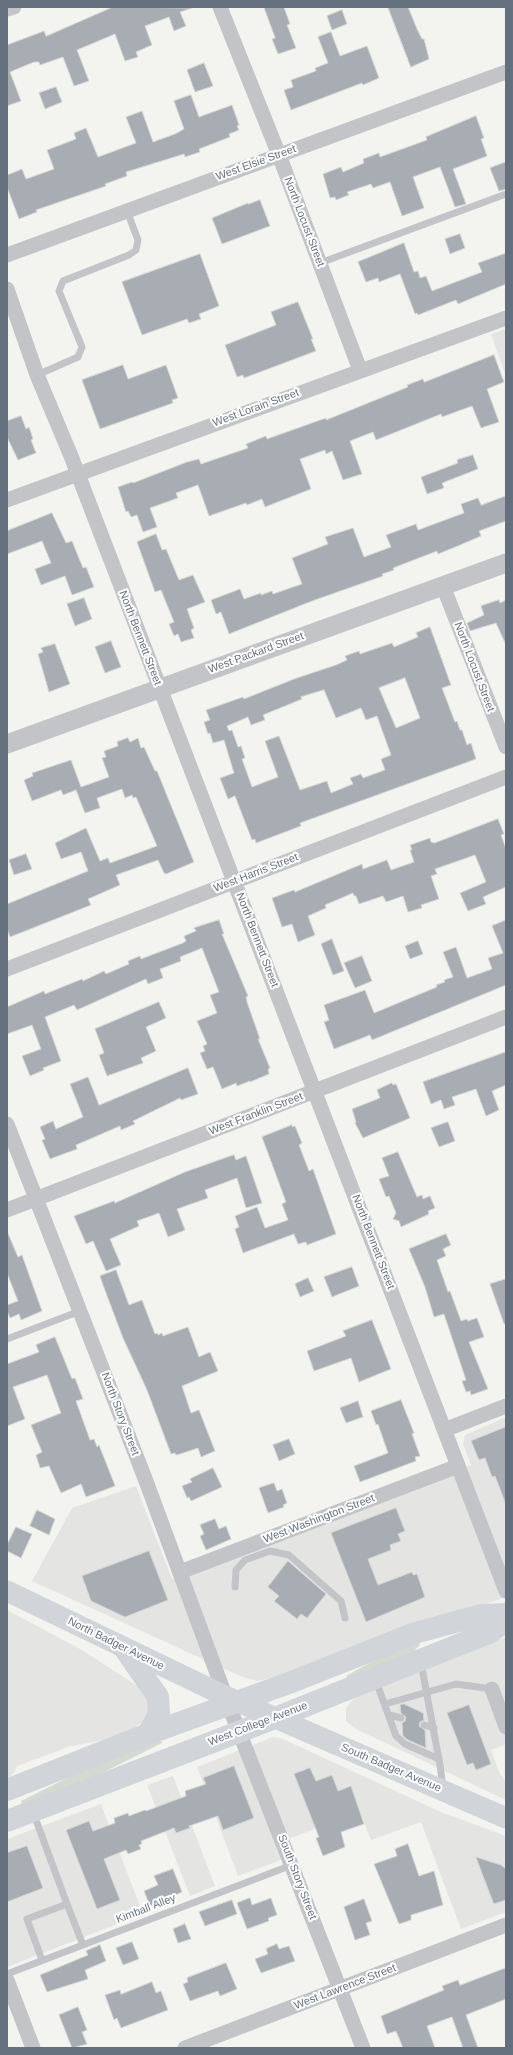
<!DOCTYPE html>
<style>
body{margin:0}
#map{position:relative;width:513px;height:2055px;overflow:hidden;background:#f3f4f0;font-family:Arial,sans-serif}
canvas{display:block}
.frame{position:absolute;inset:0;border:8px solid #65707f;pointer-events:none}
</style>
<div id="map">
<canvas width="513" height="2055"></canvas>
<div class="frame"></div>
</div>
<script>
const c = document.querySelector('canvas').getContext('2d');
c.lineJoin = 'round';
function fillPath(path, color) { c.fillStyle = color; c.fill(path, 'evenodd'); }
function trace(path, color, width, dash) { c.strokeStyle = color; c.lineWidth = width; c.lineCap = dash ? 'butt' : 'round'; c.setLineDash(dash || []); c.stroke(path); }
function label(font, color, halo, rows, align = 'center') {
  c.font = font + ' Arial,sans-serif'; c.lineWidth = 4; c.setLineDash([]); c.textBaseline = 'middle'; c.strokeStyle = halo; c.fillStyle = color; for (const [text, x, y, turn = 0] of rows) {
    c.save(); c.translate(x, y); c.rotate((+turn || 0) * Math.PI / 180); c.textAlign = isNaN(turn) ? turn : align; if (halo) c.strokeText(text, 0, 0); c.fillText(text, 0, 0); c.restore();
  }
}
fillPath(new Path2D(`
 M506 329V377L491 334Z
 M506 1417V1597L276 1677 257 1681 240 1676 32 1581 72 1508 136 1486 172 1579 471 1465 463 1444 465 1435Z
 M7 1610 82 1650 139 1687 148 1698 150 1710 145 1720 134 1728 106 1740 71 1746 17 1766 14 1773 7 1779Z
 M506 1637V1744L491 1750 500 1774 506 1782V1800L356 1729 346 1721V1708L354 1698Z
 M273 1737 283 1739 441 1812 506 1836V1912L461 1929 421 1822 371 1840 360 1812 275 1844 281 1860 238 1876 197 1767Z
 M173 1776 215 1886 190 1896 147 1785Z
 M101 1804 143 1914 7 1967V1839Z`), '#e4e5e3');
fillPath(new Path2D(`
 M419 1642 420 1645 411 1654 348 1679 346 1676 382 1656Z
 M161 1740 162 1743 100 1774 22 1805 21 1801 79 1772Z`), '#d4dad1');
const building = new Path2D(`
 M113 7 192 8 180 12 186 26 174 31 169 17 145 26 152 45 136 52 138 57 125 61 115 34 77 50 89 81 74 86 63 57 40 65 39 62H34L10 72 21 101 7 106V45L44 31 46 36Z
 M264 7H284L290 24 287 25 296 48 278 54 272 39 275 38Z
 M388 7H408L417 29 422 39H424L429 59 411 67Z
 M342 10 347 24 332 30 327 16Z
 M331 32 340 56 367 46 379 78 363 85 362 83 291 110 284 90 293 87 291 80 316 71 315 68 328 63 318 37Z
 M204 63 213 86 195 92 187 70Z
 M56 87 62 102 45 109 39 93Z
 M191 95 199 117 232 105 239 125 237 126 239 130 229 134 230 137 199 149 200 152 185 157 184 154 126 172 127 176 105 184 106 186 36 210 37 212 19 219 7 187V175L22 169 26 179 54 169 47 150 76 139 74 133 86 128 98 157 136 143 126 117 142 111 153 142 175 134 184 129 174 101Z
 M476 116 484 138 481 139 487 156 453 169 466 204 455 207 440 167 413 177 424 208 402 216 390 182 373 188 371 184 347 192 349 195 336 200 335 197 330 198 323 174 341 167 343 172 364 163 363 159 379 153 380 157 427 140 426 137Z
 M506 162V189L499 191 490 168Z
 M260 200 270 226 222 244 212 218 248 203V204Z
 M460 234 465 248 450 254 445 239Z
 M404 243 414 272 418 271 420 278 426 276 432 291 482 272 478 263 506 253V284L458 304 456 300 418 315 417 313 415 314 400 274 379 282 378 278 366 282 358 262Z
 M200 254 219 306 199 314 201 319 189 323 187 319 142 335 122 282Z
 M298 302 313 339H311L316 351 244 378 243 375 237 377 225 345 276 325 271 312Z
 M494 355 504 382 487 389 499 422 481 428 472 406 442 417 441 414 376 440 373 432 350 441 362 474 343 480 332 451 326 454 325 450 300 459 311 489 265 507 262 499 247 505 246 503 209 516 198 485 176 493 178 498 150 508 157 527 143 532 137 515 131 517 128 511 126 512 118 487 132 482 133 483 187 462 199 459 201 464 248 448 246 444 266 436 267 439 326 418V420L408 387 407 385 423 379 424 382Z
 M123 365 128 379 166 365 178 398 172 400 173 403 100 429 82 380Z
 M21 416 26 429 29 427 33 439 31 440 36 453 18 460 7 437V421Z
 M473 455 478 469 442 483 444 488 427 494 421 477 458 463 457 460Z
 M506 496V521L479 531 481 536 453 548 438 554 437 551 393 568 394 570 382 574 383 576 312 601 229 634 221 612 216 614 211 600 240 589 244 599 261 593V595L272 591 273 594 302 584 292 558 328 544 325 537 353 528 364 557 391 547 386 535 416 524 418 530 464 513 461 504 478 498 481 505Z
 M52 513 66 543 72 541 83 568 86 567 94 587 72 595 65 576 41 585 35 569 51 563 42 541 7 554V531Z
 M156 534 162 550 166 549 179 580 193 575 205 602 187 609 194 628 191 630 194 638 181 642 178 634 174 636 169 624 174 622 161 590 155 592 137 542Z
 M84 598 92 619 75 626 67 604Z
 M499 600 500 603 506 600V645L496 623 470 631 467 623 484 615 481 606Z
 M430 627 451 685 442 688 455 722 457 721 460 730H462L467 745 471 743 476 759 300 823 301 826 256 843 255 839 252 840 235 796 228 799 220 778 234 773 224 740 213 743 210 733 208 734 204 722 210 720 206 710 243 697 244 699 294 679 336 665 347 660 345 656 359 651 360 654 392 643 394 647 418 637 416 633ZM405 678 420 718 396 728 379 688ZM324 690 336 718 361 708 366 720 377 716 391 755 381 759 385 770 363 778 361 774 350 778 353 784 331 793 327 781 300 790 279 736 265 741 278 777 252 787 242 759 245 758 241 746 238 747 232 730 229 731 227 726 248 717 251 725 265 720 263 715 302 699 301 697Z
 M111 641 121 667 105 673 95 647Z
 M55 644 70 684 49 692 38 654 43 652 41 648Z
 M128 738 130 742 138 738 141 748 144 747 155 771H157L194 862 166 874 164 873 158 860 116 875 120 885 88 899 91 905 10 937 7 929V904L88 871 81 852 61 859 55 843 86 828 100 861 108 858 110 863 157 846 136 797 133 798 132 795 125 798 122 789 97 798 100 808 85 813 76 790 63 795 61 790 32 801 24 780 33 776 32 773 71 760 81 787 109 777 102 758 106 757 104 751 118 746 117 742Z
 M498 819 504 834 501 835 506 849V887L483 897 486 904 468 911 460 893 486 882 475 855 435 869 437 874 431 876 439 899 421 905 422 908 408 912 403 896 386 902 383 896 359 904 356 896H354L353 893 325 905 326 908 308 916 315 935 298 942 292 924 282 927 272 898 294 890 295 892 362 864 363 869 387 860 391 870 414 862 410 850H412L410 845 430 838 431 842 434 843Z
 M26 854 32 869 14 875 9 860Z
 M219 920 224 934H222L248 996 246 997 247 1002 260 1039H258L270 1068 268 1069 269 1074 250 1082V1081L237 1086 236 1083 222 1089 213 1067 207 1069 200 1053 205 1051 203 1046 207 1044 197 1021 217 1013 210 995 219 992 202 948 180 957 181 961 160 969 163 978 148 984 146 979 77 1010 74 1005 45 1017 61 1061 43 1068 44 1070 30 1076 22 1056 41 1049 32 1025 7 1034V1007L44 991 45 994 82 979 83 981 104 971 106 974 129 964 128 961 140 956 141 959 183 943 186 941 184 936 196 931 194 928Z
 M506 920V985L372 1040 370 1035 334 1049 324 1022 329 1020 324 1005 365 990 374 1013 437 987 436 985 445 982 444 980 453 977 443 952 456 947 467 978 492 969 488 958 503 953 492 926Z
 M332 939 344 971 333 975 321 944Z
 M418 941 423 954 410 959 405 946Z
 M362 956 372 981 355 988 344 963Z
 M159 1002 166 1018 146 1027 156 1051 141 1058 143 1063 107 1076 99 1055 104 1053 95 1029Z
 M506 1052V1085L492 1091 499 1110 486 1116 476 1089 452 1097 455 1105 444 1109 441 1100 431 1104 423 1082Z
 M188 1068 198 1094 181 1100 180 1098 133 1121 135 1124 121 1130 120 1126 76 1145 77 1149 50 1159 42 1140 45 1139 40 1127 53 1121 56 1129 83 1117 70 1084 88 1077 99 1105Z
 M392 1083 393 1085 396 1084 410 1118 363 1138 355 1123 356 1122 352 1109 380 1098 377 1090Z
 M448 1122 455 1141 439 1147 431 1128Z
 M292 1125V1127L295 1126 302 1143 299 1145 309 1171 313 1169 336 1234 307 1245 306 1242 298 1244 294 1234 243 1253 235 1229 239 1227 235 1216 257 1207 265 1228 288 1220 282 1204 286 1202 262 1137Z
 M398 1152 417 1197 422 1195 423 1199 430 1196 435 1208 428 1211 429 1214 401 1227 399 1221 393 1219 396 1213 389 1196 386 1197 379 1179 389 1176 382 1158Z
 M234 1155 236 1160 246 1156 262 1203 246 1208 237 1178 205 1190 208 1198 177 1209 185 1230 168 1237 159 1213 137 1221 139 1226 110 1239 121 1265 106 1271 93 1241 86 1244 74 1216 114 1201 115 1203 185 1172Z
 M7 1231 18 1257 22 1255 42 1311 21 1320 19 1314 10 1318 7 1311V1305L18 1301 7 1273Z
 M446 1234 451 1245 443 1249 446 1256 437 1260 448 1292 450 1291 461 1321 467 1319 468 1321 477 1318 484 1337 469 1342 488 1389 471 1395 470 1391 466 1392 462 1381 466 1380 444 1314 434 1317 425 1287 409 1249Z
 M352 1267 359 1286 332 1297 324 1277Z
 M116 1270 129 1305 142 1300 155 1334 157 1333 158 1335 162 1333 163 1336 188 1327 199 1357 210 1352 218 1371 182 1386 191 1413 199 1410 215 1451 201 1457 198 1448 180 1454 176 1455 175 1453 171 1454 147 1390 123 1338 103 1285 100 1276Z
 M308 1278 314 1291 300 1297 295 1284Z
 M506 1279V1324H504L490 1284Z
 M372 1320 391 1369 359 1382 351 1358 314 1371 307 1351 346 1336 343 1331Z
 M55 1337 72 1379 75 1378 83 1399 76 1401 90 1440 94 1439 97 1447 99 1445 114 1483 115 1486 86 1497 81 1484 61 1493 49 1466 40 1468 36 1455 42 1452 31 1425 61 1413 47 1375 13 1387 25 1419 7 1426V1364L39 1352 36 1345Z
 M401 1400 414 1433 412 1434 420 1456 415 1457 416 1461 360 1482 354 1466 388 1453 378 1424 376 1425 371 1411Z
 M358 1401 363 1417 346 1423 340 1408Z
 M506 1427V1502H505L495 1476 492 1477 485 1458 479 1460 471 1441Z
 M289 1439 295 1454 279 1461 273 1445Z
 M213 1468 222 1487 191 1501 189 1497 187 1498 182 1486 192 1482 190 1479Z
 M274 1483 277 1491 282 1489 287 1503 283 1505 284 1507 268 1513 259 1488Z
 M396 1508 405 1531 398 1534 401 1541 390 1545 391 1550 368 1559 378 1585 412 1572 413 1575 417 1574 425 1597 366 1622 331 1533Z
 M37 1510 55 1519 49 1535 30 1526Z
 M215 1519 219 1529 226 1526 231 1539 206 1550 200 1536 204 1534 200 1525Z
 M16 1527 32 1534 21 1558 7 1551V1545Z
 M149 1551 168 1600 125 1617 91 1601 82 1576Z
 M288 1561 326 1594 307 1618 301 1614 297 1619 274 1601 279 1596 268 1587Z
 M404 1704 423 1713 424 1720 420 1722 419 1726 425 1730 426 1748 408 1740 403 1736 402 1723 405 1721 406 1717 401 1713 400 1705Z
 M469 1705 491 1764 476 1770 473 1763 467 1765 447 1713Z
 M234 1766 254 1818 223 1830 218 1816 189 1826 190 1828 176 1833 174 1828 141 1841 142 1844 139 1845 141 1849 128 1854 126 1850 104 1859 120 1900 97 1909 66 1830 89 1821 93 1831 115 1823 114 1818 128 1813 129 1816 145 1810 146 1811 186 1796 185 1791 206 1784 203 1778Z
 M310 1768 316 1781 332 1775 338 1791 351 1786 364 1824 341 1832 345 1847 323 1856 316 1838 319 1837 294 1774Z
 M408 1844 419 1876 434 1871 443 1905 411 1915V1920L399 1924 374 1864 397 1856 395 1849Z
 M27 1846 43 1888 7 1902V1853Z
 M476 1857 501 1865 506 1869V1900L494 1904Z
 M173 1869 182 1892 150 1906 144 1891 158 1885 154 1876Z
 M250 1898 252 1905 271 1898 277 1915 268 1918 269 1921 247 1929 237 1903Z
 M364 1899 372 1921 366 1923 370 1935 355 1940 344 1907Z
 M232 1900 237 1914 205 1926 199 1912Z
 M185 1924 191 1939 178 1943 173 1929Z
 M132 1942 139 1959 123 1965 116 1948Z
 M277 1944 279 1949 289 1946 295 1961 261 1973 255 1959 268 1954 266 1949Z
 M100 1945 106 1961 85 1970 88 1979 47 1992 40 1975 88 1955 86 1951Z
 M226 1963 237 1989 220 1996 218 1991 190 2001 183 1984 188 1982 187 1978Z
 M506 1968V1999L466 2015 478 2048H463L452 2017 427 2026 435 2048H403L396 2031 387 2034 381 2016 444 1990 442 1986 458 1980 460 1985Z
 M152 1982 156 1993 161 1991 168 2010 121 2028 117 2018 114 2020 105 1995 120 1990 121 1994Z
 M78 2007 87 2030 82 2032 87 2044 72 2048 59 2015Z`);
fillPath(building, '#a8adb4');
trace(building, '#d5d5d3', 1);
trace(new Path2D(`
 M320 263 506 194
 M37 375 78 357 82 347 59 291 63 281 129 255 136 250 138 240 127 211
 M7 1339 80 1311
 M235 1587 236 1570 245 1560 270 1551 289 1555 341 1601 345 1618
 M421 1663 440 1765 443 1788
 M376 1681 396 1736 405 1744 439 1759
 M385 1704 456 1684 492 1689
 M389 1715 401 1718
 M424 1725 434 1728
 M33 1812 67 1904
 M42 1960 27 1919 67 1904 83 1945
 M7 1974 292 1865`), '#c2c4c8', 7);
trace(new Path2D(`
 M220 7 279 155 360 370
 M7 9 14 7
 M7 255 506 72
 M7 289 37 375 71 456 506 1591
 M7 500 506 318
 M443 586 506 747
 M7 969 506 777
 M7 1124 146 1481 229 1706 363 2048
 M7 1210 506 1017
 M444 1430 506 1406
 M180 1572 458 1466
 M492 1689 506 1727
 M7 1980 33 2048
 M185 2048 506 1925`), '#c2c4c8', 15);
trace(new Path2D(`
 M7 744 506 563`), '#c2c4c8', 19);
trace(new Path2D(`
 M7 1591 225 1696 506 1818`), '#d1d4d9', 21);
trace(new Path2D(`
 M124 1648 158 1697 159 1714 148 1734
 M7 1790 148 1734 289 1683 415 1633 481 1615 506 1614
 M7 1821 275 1718 491 1632 506 1621`), '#d1d4d9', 22);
label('11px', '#65707f', '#fff', [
 ["West Elsie Street",256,163,-20],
 ["North Locust Street",304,222,69],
 ["West Lorain Street",256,408,-20],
 ["North Bennett Street",140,638,69],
 ["West Packard Street",256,653,-20],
 ["North Locust Street",474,667,69],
 ["West Harris Street",256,873,-21],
 ["North Bennett Street",257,940,69],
 ["West Franklin Street",256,1114,-21],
 ["North Bennett Street",373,1242,69],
 ["North Story Street",120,1414,69],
 ["West Washington Street",319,1519,-21],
 ["North Badger Avenue",116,1644,26],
 ["West College Avenue",258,1724,-21],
 ["South Badger Avenue",391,1768,23],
 ["South Story Street",297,1877,69],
 ["Kimball Alley",146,1909,-21],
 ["West Lawrence Street",345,1987,-21]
]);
</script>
